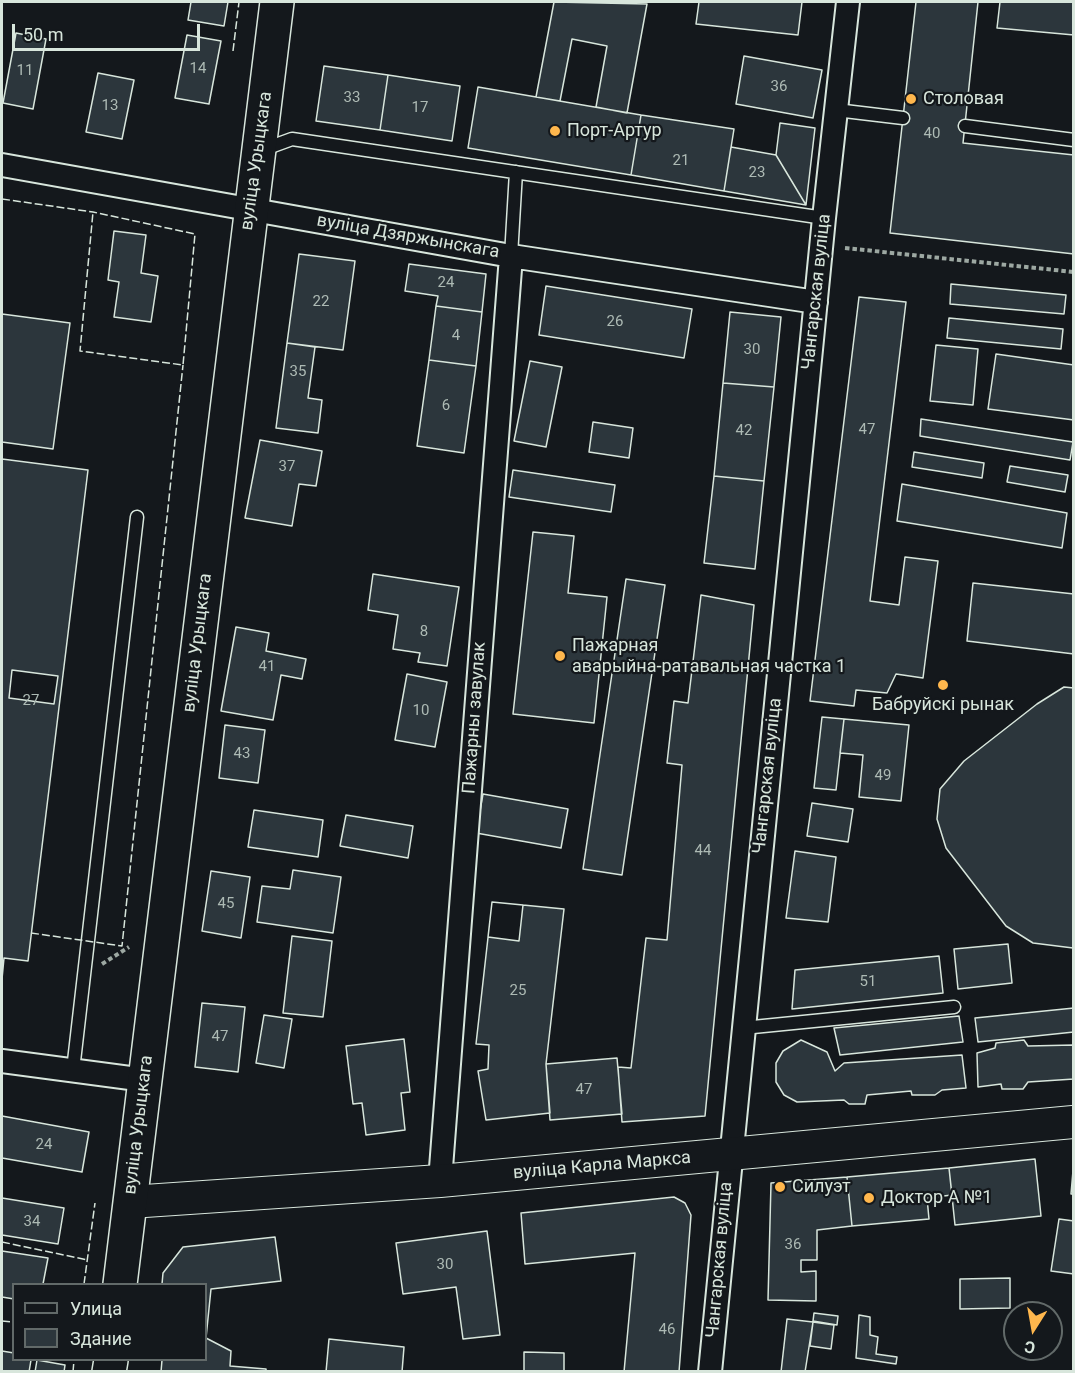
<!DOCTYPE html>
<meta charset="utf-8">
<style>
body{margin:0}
#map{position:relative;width:1075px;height:1373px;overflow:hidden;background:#14181c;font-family:Roboto,sans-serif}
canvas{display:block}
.frame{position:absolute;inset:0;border:3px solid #d8e6dc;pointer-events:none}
.legend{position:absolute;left:12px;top:1283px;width:195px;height:78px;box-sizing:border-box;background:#14181c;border:2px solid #626a69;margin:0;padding:8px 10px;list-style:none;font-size:18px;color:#d8e6dc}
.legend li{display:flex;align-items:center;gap:12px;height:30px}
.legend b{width:30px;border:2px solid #626a69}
.north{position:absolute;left:1003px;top:1301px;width:60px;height:60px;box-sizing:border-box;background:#14181c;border:2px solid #626a69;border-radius:50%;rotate:191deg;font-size:16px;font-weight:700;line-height:24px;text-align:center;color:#d8e6dc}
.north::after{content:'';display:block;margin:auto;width:21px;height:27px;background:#ffb74d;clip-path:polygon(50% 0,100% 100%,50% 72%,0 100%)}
.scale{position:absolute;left:12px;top:24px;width:188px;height:27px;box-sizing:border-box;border:3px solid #d8e6dc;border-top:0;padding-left:8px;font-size:18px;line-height:21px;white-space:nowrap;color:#d8e6dc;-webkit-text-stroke:4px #14181c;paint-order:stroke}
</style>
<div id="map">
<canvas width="1075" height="1373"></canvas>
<div class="frame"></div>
<ul class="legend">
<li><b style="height:8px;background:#14181c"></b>Улица</li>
<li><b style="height:16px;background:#2c363c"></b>Здание</li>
</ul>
<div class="north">С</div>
<div class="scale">50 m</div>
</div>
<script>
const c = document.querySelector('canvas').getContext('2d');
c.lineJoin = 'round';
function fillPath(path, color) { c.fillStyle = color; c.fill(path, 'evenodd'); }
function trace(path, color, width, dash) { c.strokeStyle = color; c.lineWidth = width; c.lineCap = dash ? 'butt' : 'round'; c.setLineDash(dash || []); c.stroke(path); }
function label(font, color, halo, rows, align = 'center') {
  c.font = font + ' Roboto,sans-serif'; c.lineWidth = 4.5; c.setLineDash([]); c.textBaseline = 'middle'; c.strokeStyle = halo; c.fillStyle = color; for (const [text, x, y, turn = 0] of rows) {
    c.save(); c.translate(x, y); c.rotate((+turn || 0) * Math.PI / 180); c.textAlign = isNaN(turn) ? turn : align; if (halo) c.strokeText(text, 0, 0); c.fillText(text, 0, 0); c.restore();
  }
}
const building = new Path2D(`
 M191 2H228L224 26 188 20Z
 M554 2 647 4 627 113 596 107 607 46 572 39 560 101 536 97Z
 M699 2H802L798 35 696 24Z
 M916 2H978L963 143 1074 155V254L890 233Z
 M1000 2H1074V35L997 28Z
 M16 33 46 39 33 109 3 103Z
 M187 35 221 41 209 104 175 98Z
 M744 56 822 70 813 118 736 104Z
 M324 66 388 75 380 130 316 121Z
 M98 73 134 80 122 139 86 132Z
 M388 75 460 86 452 141 380 130Z
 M478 87 641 115 631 175 468 148Z
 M641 115 734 129 724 191 631 175Z
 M780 123 815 128 806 205 776 155Z
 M731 147 776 155 806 205 724 191Z
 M114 231 146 235 141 273 158 276 151 322 114 317 119 282 108 280Z
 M299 254 355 261 343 350 287 343Z
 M409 264 486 274 482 312 436 306 438 296 405 291Z
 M951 284 1066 295 1064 314 950 304Z
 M546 286 692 309 684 358 539 335Z
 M859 297 906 302 870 601 899 605 905 557 938 561 923 678 896 674 887 693 856 690 854 706 810 701Z
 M436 306 482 312 476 366 429 360Z
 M730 312 781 317 774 387 723 383Z
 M2 314 70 323 53 449 2 442Z
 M949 318 1063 329 1061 349 947 338Z
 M287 343 315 347 308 398 322 400 318 433 276 428Z
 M936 345 978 349 973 405 930 401Z
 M996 354 1074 365V420L988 409Z
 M429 360 476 366 464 453 417 446Z
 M530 361 562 367 546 447 514 441Z
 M723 383 774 387 764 481 714 476Z
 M921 419 1073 442 1070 460 920 436Z
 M593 422 633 428 629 458 589 452Z
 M260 440 322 451 316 486 299 484 292 526 245 518Z
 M914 452 984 463 982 478 912 467Z
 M2 459 88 470 28 961 4 958 2 979Z
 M1010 466 1068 475 1065 492 1007 482Z
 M513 470 615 485 611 512 509 497Z
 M714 476 764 481 755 569 704 563Z
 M902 484 1067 513 1062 548 897 521Z
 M533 532 574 536 568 593 607 597 594 723 513 714Z
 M373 574 459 587 447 666 418 662 420 653 393 649 398 615 368 610Z
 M626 579 665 585 622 875 583 869Z
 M973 583 1074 594V654L967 641Z
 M701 595 754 605 705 1116 622 1122 618 1067 631 1068 646 938 667 940 682 765 667 763 674 701 688 703Z
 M236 627 269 633 266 651 306 659 302 679 281 675 273 720 221 711Z
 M12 670 58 676 54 704 9 698Z
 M407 674 447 682 435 747 395 740Z
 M1064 687 1074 688 1073 948 1033 943 1006 926 946 848 937 819 940 789 964 761 1037 704Z
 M822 717 844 719 836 790 814 788Z
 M844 719 909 725 901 801 859 797 863 755 840 753Z
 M225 725 265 730 258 783 219 778Z
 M483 794 568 809 561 848 476 833Z
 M812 803 853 809 848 842 807 836Z
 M254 810 323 820 318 857 248 847Z
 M346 815 413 826 408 858 340 846Z
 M795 851 836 857 828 922 786 918Z
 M293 870 341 877 333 933 257 922 262 886 290 889Z
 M211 871 250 877 241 938 202 931Z
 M492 902 564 909 546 1064 550 1113 486 1120 478 1071 488 1069 489 1045 476 1044Z
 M492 902 523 905 519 941 488 937Z
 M292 936 332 941 323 1017 283 1013Z
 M1008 944 1012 983 958 989 954 949Z
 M939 956 943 993 792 1009 795 970Z
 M202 1003 245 1007 238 1072 195 1067Z
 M1074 1008V1032L978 1042 975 1018Z
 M264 1015 292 1019 284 1068 256 1063Z
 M959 1016 963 1042 840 1055 834 1028Z
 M404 1039 410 1092 401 1093 405 1130 366 1135 362 1103 353 1104 346 1046Z
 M801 1040 827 1052 835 1071 844 1063 962 1055 966 1088 942 1090 935 1095H912L911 1091 867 1095 865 1104H849L844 1100 797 1102 784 1095 776 1082V1063L783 1051Z
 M1024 1040 1028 1046 1074 1045V1079L1028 1082 1023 1089H1002L1001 1084 978 1087 977 1053 995 1048 996 1043Z
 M617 1058 622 1114 550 1120 546 1064Z
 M2 1116 89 1132 82 1172 2 1158Z
 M1035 1159 1041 1216 955 1225 949 1168Z
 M1074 1159V1194H1071Z
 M949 1168 952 1195 927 1198 929 1219 852 1226 847 1177Z
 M847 1177 852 1226 817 1230V1260H801V1272L816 1271V1301L768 1300 771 1183Z
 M674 1197 685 1203 691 1215 679 1372H624L635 1253 525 1264 521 1213Z
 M2 1198 64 1208 58 1244 2 1235Z
 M1059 1219 1074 1221V1274L1051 1271Z
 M487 1231 500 1335 463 1339 456 1287 403 1294 396 1243Z
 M275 1237 281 1281 211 1289 206 1338 231 1351 230 1366 266 1369V1372H161L162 1360H206V1284H162L163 1273 183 1247Z
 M2 1251 48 1258 43 1284H14V1299L2 1297Z
 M1010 1278V1308L960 1309V1279Z
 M814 1313 838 1316 837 1325 813 1321Z
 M859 1315 870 1317V1335L878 1337 876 1354 897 1357 896 1364 856 1358Z
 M787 1319 813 1322 805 1372H781Z
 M813 1322 834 1325 831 1349 810 1346Z
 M329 1339 404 1347 402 1372H326Z
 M2 1351 14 1353V1360H31L29 1372H2Z
 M524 1352 564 1353V1372H524Z
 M37 1360 65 1365 64 1372H35Z`);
fillPath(building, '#2c363c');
trace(building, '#d8e6dc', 1.5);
const lane = new Path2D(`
 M836 110 903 118
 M965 126 1074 140
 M262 150 292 139 824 218
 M511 256 516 172
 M743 1028 954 1007
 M73 1070 137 517`);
const street = new Path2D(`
 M2 165 511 256 816 302
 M2 1061 145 1080
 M440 1181 511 256
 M710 1372 824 218 848 2`);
const secondary = new Path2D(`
 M130 1202 440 1181 1073 1122`);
const primary = new Path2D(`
 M120 1284 277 2
 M109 1372 111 1360`);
trace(lane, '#d8e6dc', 15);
trace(street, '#d8e6dc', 26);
trace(secondary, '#d8e6dc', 34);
trace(primary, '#d8e6dc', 36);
trace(new Path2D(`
 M845 248 1074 272
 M102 964 129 947`), '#9da8a2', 4, [4.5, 3]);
trace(lane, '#14181c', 12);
trace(street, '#14181c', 22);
trace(secondary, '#14181c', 32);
trace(primary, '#14181c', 33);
trace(new Path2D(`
 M233 51 239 2
 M2 199 93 212 195 234 183 365 80 351 93 212
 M31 933 122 946 183 365
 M2 1242 88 1260
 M84 1284 95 1203
 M2 1321 14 1322
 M73 1372 74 1360`), '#d8e6dc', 1.5, [8, 3]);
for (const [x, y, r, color] of [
 [911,99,6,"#ffb74d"],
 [555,131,6,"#ffb74d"],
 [560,656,6,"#ffb74d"],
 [943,685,6,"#ffb74d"],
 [780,1187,6,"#ffb74d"],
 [869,1198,6,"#ffb74d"]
]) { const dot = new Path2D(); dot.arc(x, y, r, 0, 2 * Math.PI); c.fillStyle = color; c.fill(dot); trace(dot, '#14181c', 2); }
label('15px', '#adbab4', null, [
 ["14",198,69],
 ["11",25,71],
 ["36",779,87],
 ["33",352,98],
 ["13",110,106],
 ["17",420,108],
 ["40",932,134],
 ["21",681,161],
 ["23",757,173],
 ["24",446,283],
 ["22",321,302],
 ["26",615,322],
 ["4",456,336],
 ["30",752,350],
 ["35",298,372],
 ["6",446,406],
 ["47",867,430],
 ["42",744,431],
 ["37",287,467],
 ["8",424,632],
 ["41",267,667],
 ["27",31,701],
 ["10",421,711],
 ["43",242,754],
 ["49",883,776],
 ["44",703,851],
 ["45",226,904],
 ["51",868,982],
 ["25",518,991],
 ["47",220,1037],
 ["47",584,1090],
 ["24",44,1145],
 ["34",32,1222],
 ["36",793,1245],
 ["30",445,1265],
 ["46",667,1330]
]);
label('18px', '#d8e6dc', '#14181c', [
 ["Столовая",923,99],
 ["Порт-Артур",567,131],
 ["Пажарная",572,646],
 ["аварыйна-ратавальная частка 1",572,667],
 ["Бабруйскі рынак",943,705,"center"],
 ["Силуэт",792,1187],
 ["Доктор А №1",881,1198]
], 'left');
label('18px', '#d8e6dc', '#14181c', [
 ["вуліца Урыцкага",257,161,-82],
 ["вуліца Дзяржынскага",408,237,10],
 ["Чангарская вуліца",817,292,-84],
 ["вуліца Урыцкага",198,643,-83],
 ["Пажарны завулак",475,718,-86],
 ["Чангарская вуліца",768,776,-84],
 ["вуліца Урыцкага",139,1125,-83],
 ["вуліца Карла Маркса",602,1166,-5],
 ["Чангарская вуліца",720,1260,-85]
]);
</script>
